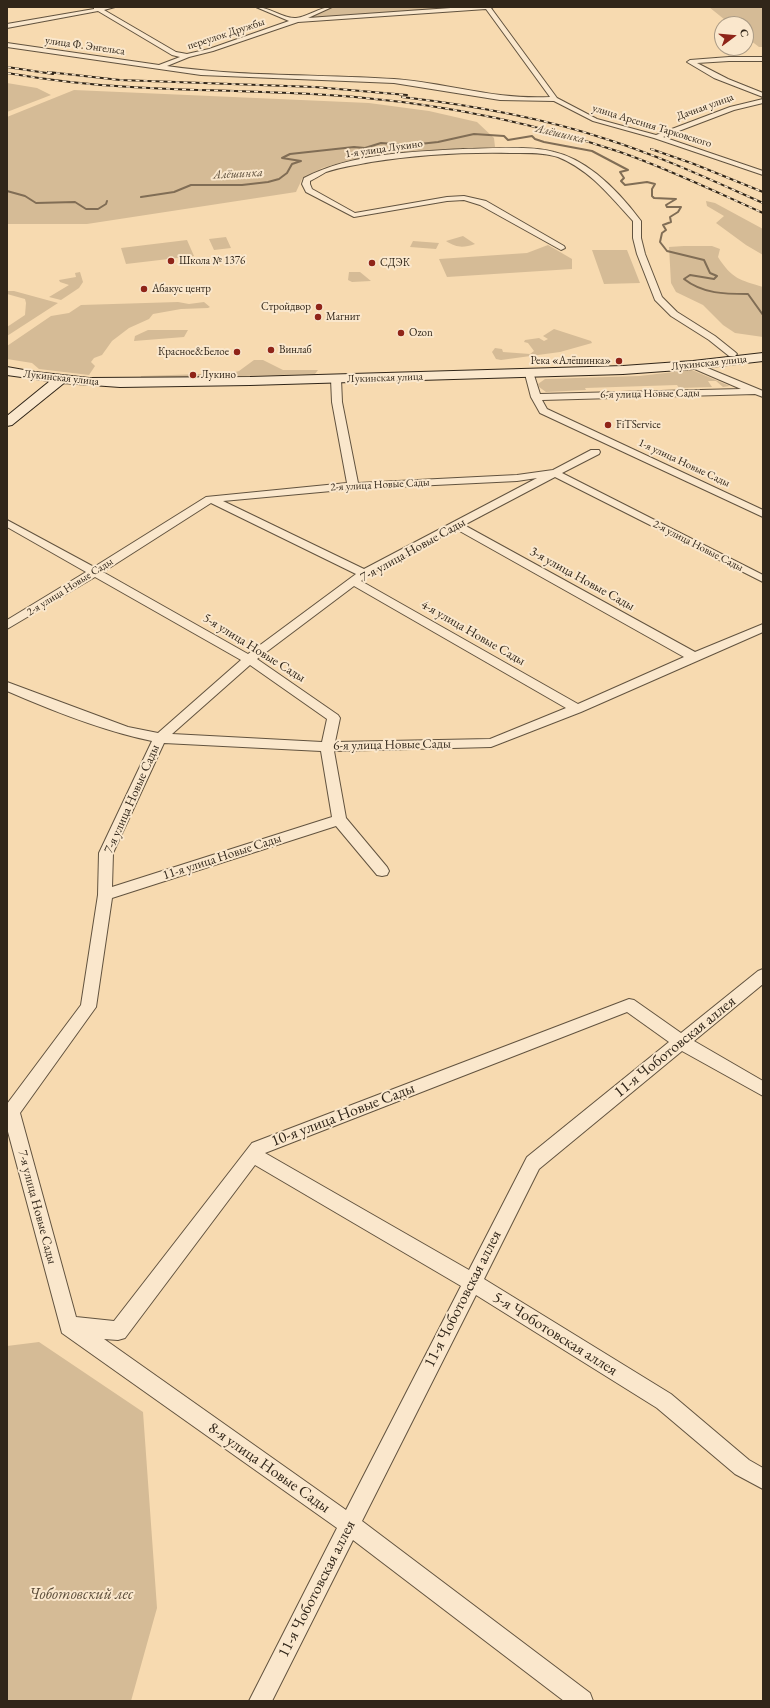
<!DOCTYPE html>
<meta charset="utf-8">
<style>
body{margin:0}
#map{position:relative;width:770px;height:1708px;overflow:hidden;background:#f7dab0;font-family:"EB Garamond",serif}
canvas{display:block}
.frame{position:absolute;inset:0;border:8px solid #312619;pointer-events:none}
.north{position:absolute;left:714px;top:16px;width:40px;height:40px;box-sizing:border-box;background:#fae7cc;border:1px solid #aa9a84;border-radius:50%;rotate:74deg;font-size:11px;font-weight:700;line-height:16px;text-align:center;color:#312619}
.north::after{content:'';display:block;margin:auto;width:14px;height:18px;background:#8f2418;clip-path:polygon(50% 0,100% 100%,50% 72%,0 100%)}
</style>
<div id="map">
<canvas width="770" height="1708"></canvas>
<div class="frame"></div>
<div class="north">С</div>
</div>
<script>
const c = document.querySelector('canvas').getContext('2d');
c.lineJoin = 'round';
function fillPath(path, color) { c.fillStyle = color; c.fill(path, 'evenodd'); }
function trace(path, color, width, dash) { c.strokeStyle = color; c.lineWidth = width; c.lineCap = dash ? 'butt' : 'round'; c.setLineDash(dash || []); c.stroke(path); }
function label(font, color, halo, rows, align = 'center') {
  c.font = font + ' "EB Garamond",serif'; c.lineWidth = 4; c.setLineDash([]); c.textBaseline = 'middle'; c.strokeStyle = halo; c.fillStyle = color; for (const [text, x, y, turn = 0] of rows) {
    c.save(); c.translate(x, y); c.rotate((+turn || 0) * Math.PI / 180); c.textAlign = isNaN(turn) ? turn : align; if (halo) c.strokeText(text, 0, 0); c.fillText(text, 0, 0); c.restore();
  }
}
fillPath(new Path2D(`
 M335 7H476L310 18 309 17Z
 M709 7H763V47H759L746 37V24H730Z
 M7 83 37 88 51 95 7 112Z
 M74 90 369 103 429 111 477 122 494 138 495 147 388 154 350 160 322 168 302 179 296 192 87 224H7V117Z
 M706 201 715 203 763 229V255L746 245 716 223 724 216 707 206Z
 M463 236 475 244C463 248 457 248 446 241Z
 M226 237 231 248 214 250 209 239Z
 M187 240 194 256 126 264 121 248Z
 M413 241 439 243 436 249 410 247Z
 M548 245 572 259V269L447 277 439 259 527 253Z
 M684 246H712L720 249 718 257C732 279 740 280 763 287V337L735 333 723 325 703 305 676 292 671 283 669 247Z
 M592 250H627L640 283 604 284Z
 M80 272 83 282 79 288 61 300 49 297 69 285 60 282 59 280 76 277 75 273Z
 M349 272H360L371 281 352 282 348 280Z
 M7 291H14L58 303 7 336V327L25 315 26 303 25 299 7 294Z
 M178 302 189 304 204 302 210 307 208 308 181 309 153 314 149 319 129 328 112 341 102 355 94 358 91 362 95 366 89 375 39 369 32 363 7 359V346L51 316 69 313 81 305Z
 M554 329 591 341 592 343 560 352 501 360 496 359 492 352 495 348 502 349 503 352 530 354 534 351 528 343 524 342 525 340 539 338 544 341 548 339 543 336Z
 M148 330H188L184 337 134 341 135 336Z
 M254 360H263L283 370H318L315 374 140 379 141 376 232 373 239 371Z
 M692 370 730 386 723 387 716 381H708L712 387 679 388 677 385 585 388 586 390 546 392 539 387 538 384 545 379 639 376Z
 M39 1342 143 1412 157 1608 131 1701H7V1346Z`), '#d5bb96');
trace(new Path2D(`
 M7 191 25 196 36 203 75 202 86 209H98L106 204 107 201
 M141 197 174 192 191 185H242L268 182 279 179 287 173 292 164 301 161 282 158 290 154 354 147 365 148 381 143 410 145 438 142 474 134 504 136 508 140 532 136 535 139 544 142 592 151 628 170 620 172 624 178 621 181 625 185 647 182 655 184 652 189V196L654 198 676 199 666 205 667 207H681L678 212 670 217 671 222 663 225 666 230 662 233 660 242 667 251 704 260 710 273 717 276 714 279 690 275 684 279C703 294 725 294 748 294L763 315`), '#806d55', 2);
const street = new Path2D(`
 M94 7H115L104 10 176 52 187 54 209 49 289 21 256 7C270 7 283 19 296 18 308 17 319 7 332 7L308 18 465 7H493L491 8 557 98 597 119 656 135 730 107 763 99V103L734 110 663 137 763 171V175L654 138 593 121 554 101 500 100 394 83 201 75 7 47V43L159 65 180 57 172 55 98 11 7 28V24L94 9ZM486 9 550 97C495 100 448 83 394 79 319 74 242 77 167 66L189 57 213 51 298 22Z
 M729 57H763V61H729L697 63 728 79 763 93V97L714 78 687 62 690 60Z
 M463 149C490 149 528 145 554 152 589 160 620 193 641 221V238L645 254 662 297 677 312 715 336 735 352 737 354 735 356H729L709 340 671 316 655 300 637 254 633 238V221C610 196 590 170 558 157 543 152 525 153 510 153 463 152 416 155 371 162 356 165 340 167 326 172 321 175 316 178 310 181V184L312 189 355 213 447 197 464 196 486 201 564 246 565 248 561 250 480 205 464 200 447 201 354 217 306 192 302 184 304 178C352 153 410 152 463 149Z
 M693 362 763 391V397L755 394 542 400 547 409 763 510V517L540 413 531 397 525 374 530 371 533 372 540 394 741 389 690 367 688 365 690 363Z
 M336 376 341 379 342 402 358 483 517 475 553 470 591 450H599L600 452 599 454 562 473 763 575V582L555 477 464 525 695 652 763 624V632L581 712 491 747 334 751 346 818 387 867 389 871 387 875 382 876 377 875 336 826 112 898 96 1007 20 1113 76 1317 114 1321 252 1143 629 999 634 1000 681 1033 758 971 763 969V984L694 1041 763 1081V1096L682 1051 539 1169 484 1279 671 1394 749 1460 763 1468V1489L735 1474 657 1408 476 1295 362 1521 590 1693 593 1701H564L353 1540 272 1701H249L337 1528 62 1333 7 1128V1104L81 1005 98 895 99 853 152 741C103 731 53 711 7 691V682L128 727 158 733 241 660 95 577 7 629V620L86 572 7 527V520L94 567 206 497 347 483 332 402 331 379ZM537 478 364 569 223 501 353 489 517 481ZM211 503 356 574 248 654 103 572ZM456 529 684 657 578 704 361 581 368 575ZM354 586 566 708 490 739 335 742 340 718 338 715 257 659ZM250 665 327 719 322 742 172 734ZM164 743 321 751 332 817 112 887 113 853ZM627 1012 669 1042 527 1157 469 1270 265 1153ZM255 1165 461 1286 346 1510 104 1339 118 1340 125 1338Z`);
const secondary = new Path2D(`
 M763 353V361L693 369 623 374 250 385 120 387 64 383 12 425 7 426V416L50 381 7 375V367L35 372 89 378 250 377 623 366 693 361Z`);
trace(street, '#62533f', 2);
trace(secondary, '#312619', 2);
fillPath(street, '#fae7cc');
fillPath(secondary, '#fae7cc');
const rail = new Path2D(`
 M7 67 53 74
 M48 72 120 80 315 87 407 95
 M7 73C48 80 89 85 131 87 209 92 287 90 365 98 451 106 537 124 620 152 669 169 716 192 763 213
 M402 97C471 105 540 117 606 139 660 156 711 180 763 203
 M651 149 694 164 763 192`);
trace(rail, '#312619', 2);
trace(rail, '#fae7cc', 1.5, [4]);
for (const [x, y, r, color] of [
 [171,261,4,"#8f2418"],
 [372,263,4,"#8f2418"],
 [144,289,4,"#8f2418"],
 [319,307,4,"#8f2418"],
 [318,317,4,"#8f2418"],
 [401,333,4,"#8f2418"],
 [271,350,4,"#8f2418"],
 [237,352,4,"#8f2418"],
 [619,361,4,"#8f2418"],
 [193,375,4,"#8f2418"],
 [608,425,4,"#8f2418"]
]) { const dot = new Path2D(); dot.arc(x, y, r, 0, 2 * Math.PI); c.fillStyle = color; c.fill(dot); trace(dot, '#fae7cc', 1.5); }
label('11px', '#312619', '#fae7cc', [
 ["переулок Дружбы",226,34,-18],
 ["улица Ф. Энгельса",85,46,8],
 ["Дачная улица",705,107,-20],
 ["улица Арсения Тарковского",652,126,17],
 ["1-я улица Лукино",384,149,-8],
 ["Лукинская улица",709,363,-6],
 ["Лукинская улица",61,378,6],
 ["Лукинская улица",385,378,-2],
 ["6-я улица Новые Сады",650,394,-1],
 ["1-я улица Новые Сады",684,463,25],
 ["2-я улица Новые Сады",380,485,-3],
 ["2-я улица Новые Сады",698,546,27],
 ["2-я улица Новые Сады",70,587,-32]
]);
label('11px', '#312619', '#fae7cc', [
 ["Школа № 1376",179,261],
 ["СДЭК",380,263],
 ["Абакус центр",152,289],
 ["Стройдвор",311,307,"right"],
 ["Магнит",326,317],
 ["Ozon",409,333],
 ["Винлаб",279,350],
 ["Красное&Белое",229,352,"right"],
 ["Река «Алёшинка»",611,361,"right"],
 ["Лукино",201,375],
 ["FiTService",616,425]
], 'left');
label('italic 12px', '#584a37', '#fae7cc', [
 ["Алёшинка",560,134,13],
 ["Алёшинка",238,174,-3]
]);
label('13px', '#312619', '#fae7cc', [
 ["7-я улица Новые Сады",413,550,-29],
 ["3-я улица Новые Сады",582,579,29],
 ["4-я улица Новые Сады",473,633,30],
 ["5-я улица Новые Сады",254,648,32],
 ["6-я улица Новые Сады",392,745,-1],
 ["7-я улица Новые Сады",132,799,-66],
 ["11-я улица Новые Сады",222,857,-18],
 ["7-я улица Новые Сады",37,1207,75]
]);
label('16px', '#312619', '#fae7cc', [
 ["11-я Чоботовская аллея",675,1047,-39],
 ["10-я улица Новые Сады",343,1115,-21],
 ["11-я Чоботовская аллея",463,1299,-63],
 ["5-я Чоботовская аллея",555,1334,32],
 ["8-я улица Новые Сады",269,1468,35],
 ["11-я Чоботовская аллея",317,1589,-63]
]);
label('italic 16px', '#5a4b38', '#fae7cc', [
 ["Чоботовский лес",81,1595]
]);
</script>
